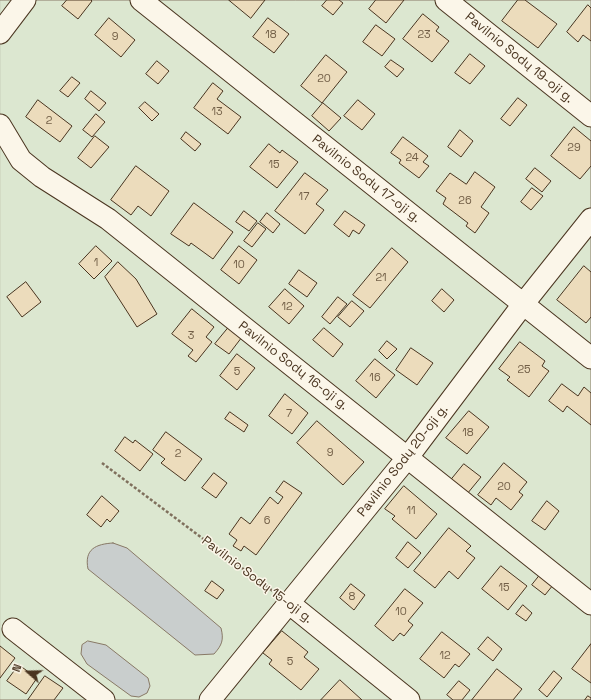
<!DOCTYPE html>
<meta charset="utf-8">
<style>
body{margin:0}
#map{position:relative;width:591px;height:700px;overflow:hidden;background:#fbf6e9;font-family:"Space Grotesk",sans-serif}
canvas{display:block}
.north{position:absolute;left:8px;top:652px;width:40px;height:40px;-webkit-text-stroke:3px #fbf6e9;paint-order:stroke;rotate:290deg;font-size:11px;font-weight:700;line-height:16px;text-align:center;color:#4a3520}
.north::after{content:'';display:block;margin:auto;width:14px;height:18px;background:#4a3520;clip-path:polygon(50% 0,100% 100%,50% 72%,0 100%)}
</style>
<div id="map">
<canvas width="591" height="700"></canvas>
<div class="north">N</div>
</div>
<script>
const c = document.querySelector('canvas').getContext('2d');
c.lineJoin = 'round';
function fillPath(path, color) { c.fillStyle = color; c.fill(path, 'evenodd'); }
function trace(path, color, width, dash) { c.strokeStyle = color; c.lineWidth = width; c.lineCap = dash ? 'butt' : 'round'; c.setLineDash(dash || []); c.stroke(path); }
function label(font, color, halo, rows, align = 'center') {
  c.font = font + ' "Space Grotesk",sans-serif'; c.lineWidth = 3; c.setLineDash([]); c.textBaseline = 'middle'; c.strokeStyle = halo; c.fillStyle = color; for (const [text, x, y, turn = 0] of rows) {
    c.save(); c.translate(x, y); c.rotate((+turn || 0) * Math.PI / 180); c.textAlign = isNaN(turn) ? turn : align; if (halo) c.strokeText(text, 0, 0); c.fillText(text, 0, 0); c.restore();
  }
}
const green = new Path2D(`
 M0 0H591V700H0Z`);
fillPath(green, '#dce7d0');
trace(green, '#887966', 1);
const water = new Path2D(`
 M113 543 127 548 221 628C224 640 222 645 214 654L195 655 88 569C84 549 96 544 113 543Z
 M88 641 106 645 148 678 150 686 147 693 139 697 131 696 87 664 81 654 82 645Z`);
fillPath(water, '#c9cecd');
trace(water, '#887966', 1);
const building = new Path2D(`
 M67 0H91L92 1 78 19 62 6Z
 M229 0H265L251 18Z
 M327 0H339L343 3 333 15 322 6Z
 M376 0H404L386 23 369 9Z
 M518 0H525L557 24 538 48 502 21Z
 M588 5 591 8V41L583 35 578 42 567 32Z
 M423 14 439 27 436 31 449 41 432 62 403 39Z
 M109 18 135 40 121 57 95 35Z
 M268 18 289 34 274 53 253 37Z
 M376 25 395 39 382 56 363 42Z
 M470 54 485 66 470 84 455 73Z
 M326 55 347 72 322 103 301 86Z
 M391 60 404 69 397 77 385 67Z
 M157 61 169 71 158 84 146 74Z
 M72 77 80 83 68 97 60 91Z
 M213 83 223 91 217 99 241 117 228 134 194 108Z
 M91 91 106 103 99 111 85 99Z
 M518 98 527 105 510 126 501 119Z
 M38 100 72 126 60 142 26 117Z
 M358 100 375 114 362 130 344 116Z
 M145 102 159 114 152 121 139 108Z
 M323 103 341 118 329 131 312 116Z
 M96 114 105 122 92 137 83 130Z
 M574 127 591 141V166L580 179 551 156Z
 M460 130 473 141 461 157 448 147Z
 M186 132 201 144 195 151 181 139Z
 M95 136 109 147 91 168 78 158Z
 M403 137 428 156 423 162 429 166 419 178 399 163 401 160 391 153Z
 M269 144 280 153 282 150 298 162 277 188 250 167Z
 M136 166 169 191 151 216 138 206 131 215 111 200Z
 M535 168 551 181 542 192 526 179Z
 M475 172 495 187 481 207 489 213 475 233 466 226 468 223 443 204 446 198 436 191 450 173 466 184Z
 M305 173 328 190 316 204 324 210 305 234 275 211Z
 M532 188 543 196 531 210 521 202Z
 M194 203 233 232 213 259 191 243 189 246 171 234Z
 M244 211 257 221 249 231 236 222Z
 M345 211 365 225 359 234 353 230 349 237 334 225Z
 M267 213 280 224 273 233 260 222Z
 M258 223 266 229 252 247 244 241Z
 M96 246 112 261 94 279 79 264Z
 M239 246 257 260 239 284 221 270Z
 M392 248 408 262 370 308 353 295Z
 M118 262 136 279 157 314 137 327 105 277Z
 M584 266 591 272V317L586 323 557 300Z
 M299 270 317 283 307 297 289 284Z
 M26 282 41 302 22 317 7 297Z
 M285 289 304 306 289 324 269 307Z
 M442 289 454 300 444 312 432 301Z
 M338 297 347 304 330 324 322 317Z
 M352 301 364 311 350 327 338 317Z
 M192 309 214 327 206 337 212 342 196 362 188 356 193 350 172 334Z
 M229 327 242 337 229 354 215 344Z
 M324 328 343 344 333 357 313 340Z
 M387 341 397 349 387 359 379 351Z
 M520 342 545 361 542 366 549 371 529 397 507 380 510 377 499 369Z
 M411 348 433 363 417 385 396 370Z
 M237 354 255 368 237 390 220 376Z
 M375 359 395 375 376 398 356 381Z
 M562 384 578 396 584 387 591 393V425L567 406 563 412 549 401Z
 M285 394 308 413 292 434 269 416Z
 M469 411 489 427 467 454 446 438Z
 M230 412 248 425 244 432 225 419Z
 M317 421 364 462 343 485 297 443Z
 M166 432 202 459 185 481 161 463 165 459 153 450Z
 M125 437 133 443 135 440 153 454 140 471 115 451Z
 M504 463 527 482 519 492 523 495 511 510 496 498 491 505 478 495Z
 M464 464 481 477 467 494 451 480Z
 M214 473 227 483 216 498 202 488Z
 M284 481 302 493 256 555 244 546 241 551 233 546 237 540 229 534 241 517 250 524 270 497 278 504 283 497 276 492Z
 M404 486 437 514 416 539 392 519 395 516 385 509Z
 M102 496 119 511 110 522 107 519 101 527 87 515Z
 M547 501 559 511 545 530 532 521Z
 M449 528 471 546 466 551 475 558 458 579 449 571 435 588 414 571Z
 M408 542 421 553 408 568 396 558Z
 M501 566 527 586 508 610 482 589Z
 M540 575 553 585 545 595 532 585Z
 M212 581 224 590 217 599 205 591Z
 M351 584 365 595 354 610 340 598Z
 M405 589 423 603 408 621 413 625 404 636 400 633 393 641 375 626Z
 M523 605 532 613 526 621 516 614Z
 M282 631 308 652 304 657 319 669 301 690 269 664 272 660 263 653Z
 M442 632 470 654 459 667 455 664 444 678 420 659Z
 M488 637 502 649 493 661 478 649Z
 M591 644V683L572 669Z
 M0 646 15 658 0 678Z
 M19 665 37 678 26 694 7 681Z
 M497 669 522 689 513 700H472Z
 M554 671 562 678 547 697 539 690Z
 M45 676 63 688 54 700H28Z
 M340 680 362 700H321Z
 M459 681 470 690 462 700H453L447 695Z
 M588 696 591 698V700H585Z`);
fillPath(building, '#ecdcbc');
trace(building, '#4a3520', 1);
const minor = new Path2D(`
 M141 0 591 358
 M446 0 591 116
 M0 33 25 0
 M0 125 21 160 42 177 108 219 591 604
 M290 604 409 700
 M13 629 104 700
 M210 700 408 457 524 303 591 219`);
trace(minor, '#4a3520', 23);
trace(new Path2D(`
 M102 463 274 592`), '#7f6f5c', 2.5, [3, 2]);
trace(minor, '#fbf6e9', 21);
label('11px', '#725f47', null, [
 ["18",271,35],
 ["23",424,35],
 ["9",115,37],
 ["20",324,79],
 ["13",217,112],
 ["2",49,121],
 ["29",574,148],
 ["24",412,158],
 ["15",274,165],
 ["17",304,197],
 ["26",465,201],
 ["1",96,263],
 ["10",239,265],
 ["21",381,278],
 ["12",287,307],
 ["3",191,336],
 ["25",524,370],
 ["5",237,372],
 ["16",375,378],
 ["7",289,414],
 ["18",468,433],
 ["9",330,453],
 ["2",178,454],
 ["20",504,487],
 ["11",411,511],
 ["6",267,521],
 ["15",504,588],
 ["8",352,597],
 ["10",401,612],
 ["12",445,656],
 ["5",290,662]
]);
label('13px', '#4a3520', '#fbf6e9', [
 ["Pavilnio Sodų 19-oji g.",519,58,39],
 ["Pavilnio Sodų 17-oji g.",366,179,38],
 ["Pavilnio Sodų 16-oji g.",293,366,38],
 ["Pavilnio Sodų 20-oji g.",403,461,-52],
 ["Pavilnio Sodų 15-oji g.",257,580,37]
]);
</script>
